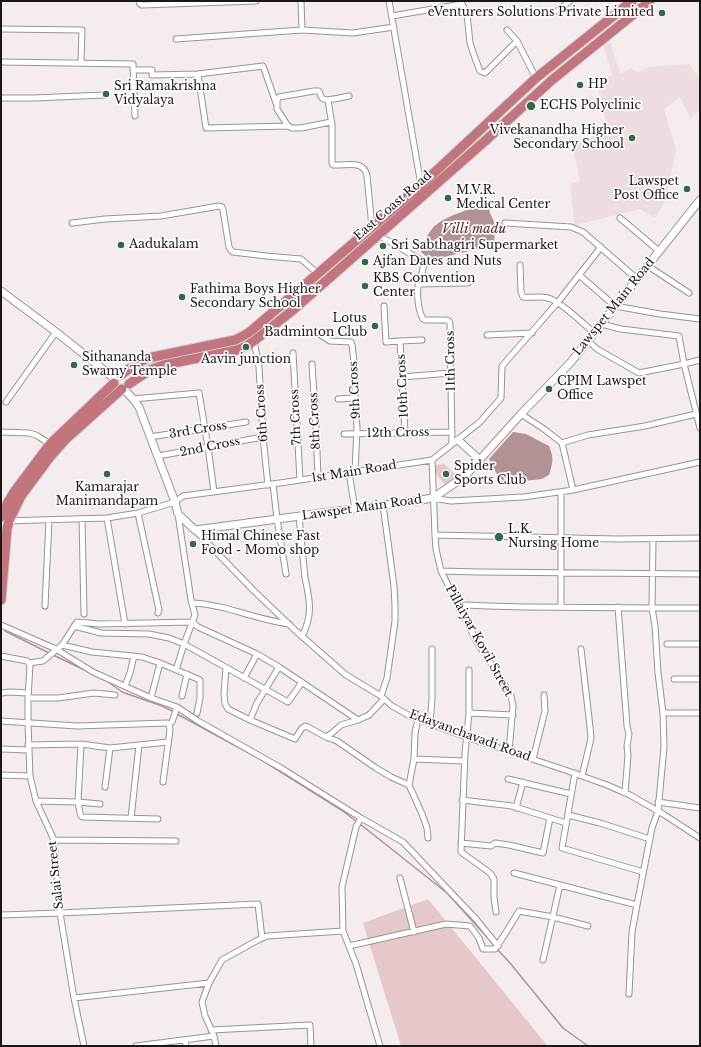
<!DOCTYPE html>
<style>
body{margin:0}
#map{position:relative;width:701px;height:1047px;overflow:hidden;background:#f4eced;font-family:"Libre Baskerville",serif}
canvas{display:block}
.frame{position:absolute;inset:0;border:2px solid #1a1718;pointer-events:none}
</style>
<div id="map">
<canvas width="701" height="1047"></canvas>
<div class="frame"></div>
</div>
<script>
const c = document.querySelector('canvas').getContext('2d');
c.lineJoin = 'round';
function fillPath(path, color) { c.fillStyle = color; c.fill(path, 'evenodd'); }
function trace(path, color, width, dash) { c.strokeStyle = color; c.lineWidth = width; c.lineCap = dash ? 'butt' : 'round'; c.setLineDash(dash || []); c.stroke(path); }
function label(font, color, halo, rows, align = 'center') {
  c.font = font + ' "Libre Baskerville",serif'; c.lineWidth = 3.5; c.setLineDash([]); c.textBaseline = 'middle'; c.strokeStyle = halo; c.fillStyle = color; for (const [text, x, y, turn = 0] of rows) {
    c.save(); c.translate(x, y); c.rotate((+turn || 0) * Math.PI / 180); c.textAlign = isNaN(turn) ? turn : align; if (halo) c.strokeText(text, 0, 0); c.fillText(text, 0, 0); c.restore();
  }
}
fillPath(new Path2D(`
 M610 41 620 74 631 68 638 72 649 67 689 64 700 79V109L691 119 680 97 664 109 676 149 666 200 655 218 640 209 575 225 570 184 580 181 572 144 608 132 597 81 612 75 604 46Z`), '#edddde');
fillPath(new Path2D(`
 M444 464 454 473 462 471 463 472 446 486 432 469 434 465Z
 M428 899 546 1044 548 1046H401L363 923Z`), '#e6c7ca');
fillPath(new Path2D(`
 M488 203 490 213 495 224 494 245 444 257 429 259 421 252C423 244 426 236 432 229 441 217 473 208 488 203Z
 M513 432 526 434 549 446C554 458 553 462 549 475L542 479 506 483 498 476 489 459Z`), '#b39296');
trace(new Path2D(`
 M5 631 49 653
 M53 655 89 672
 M101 678 107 681 122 692 162 706 174 712
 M177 714 260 759 343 811 357 822
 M360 824 447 893 495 946
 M497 949 510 963 563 1028 588 1046`), '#b39296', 1.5);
const street = new Path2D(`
 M139 1 140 4 142 5 256 1
 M301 1 302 30
 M389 1 421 185
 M557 11 570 1
 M392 16 462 4 467 14 470 43 475 58 480 71 485 73 517 41
 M1 29 82 30 81 63
 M507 30 517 41 536 78
 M176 39 302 30 353 33 394 27
 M1 62 133 64 135 116
 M133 70H152V75L198 74 263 66 276 103
 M198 74 206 128 288 126
 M1 98H34L105 95
 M328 100 332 125V163L333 165C346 166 364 159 367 176L372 227
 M331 122 301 128H292L288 126 277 109V100L279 97 314 91H319C320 93 320 96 322 98 325 102 343 97 349 96
 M620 218 659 251
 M72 223 105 219 161 216 219 206 222 207 223 210 229 247 231 250 233 252 266 256 301 259 318 274
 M505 223 571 227 583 232 637 279
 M378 235 423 261C425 268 421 275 419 282 416 292 418 310 423 319L426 320H446L449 321 450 323 452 444
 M520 265 521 292 523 297C531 298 540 296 548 298 559 300 584 324 594 333
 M648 266 689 293
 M579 275 615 306 660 314 700 319
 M418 284 468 283
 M384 306 386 342 400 341 405 433
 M601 324 621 329 679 336 684 364 700 360
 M319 334 330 341 351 342 352 345 355 370V398L357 428 355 472
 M487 335 532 333
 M254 341 259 367 263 437 268 485
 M400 341 422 340
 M588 341 597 349 639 373 684 364 700 428
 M293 353 300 480
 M312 364 316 427 318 477
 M402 377 451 373
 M133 399 199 393 208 447 214 492
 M338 399 355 398
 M6 402 56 332
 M521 414 544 429 562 443 573 490
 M1 432 29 433 36 435 50 444
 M344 434 452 432
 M150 437 246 422
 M562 443 588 435 645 426 696 414
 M158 456 263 437
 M432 460 435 535 436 549 441 571 451 591 477 642 503 682 511 696 513 706 509 751
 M349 473 355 509
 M273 484 277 519 286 574
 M433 498 451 501 523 497 573 490 700 462
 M138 513 159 610 158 613
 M299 516 305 578C310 600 313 616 302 636
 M107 518 125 624
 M82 519 84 614
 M8 521 38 520 107 518 138 513 175 502 183 496 287 482 432 460 480 422 501 398 502 366 558 302 601 247
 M195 530 254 591 297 632 346 675 381 696 392 706 410 716 466 737 565 770 607 785 630 795 663 814 700 838
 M435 535 617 539 700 538
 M441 571 479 572 700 574
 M192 603C203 603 214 606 225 608 246 614 267 621 289 624
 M45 606 49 520
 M460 607 465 605 488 606 526 607 652 608 653 539
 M561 607V492
 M618 607 627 726 629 734 627 746 628 755 625 793
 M1 625 56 649 93 672 151 698 177 707 198 721 281 768 361 818 403 842 476 919 498 946
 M74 626 101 633 149 634 169 638 184 644 288 702 302 682
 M667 644H700
 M62 645 92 652 142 657 160 663 200 680V698L197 713
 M581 649 590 727 591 738 589 747 582 776
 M1 656 27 661 30 665 28 698V723L30 776 36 801 54 840 60 913 74 998 84 1046
 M29 663 43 661 62 645 77 622 99 624 192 622 198 627 257 654 279 667 358 720
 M226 668 224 694 225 704 228 709 250 720 295 739 302 728 306 726 326 737 337 741 376 768 391 777 409 785
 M176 670 184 644 195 615 191 600 178 514
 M469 670V713L465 753 461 852 490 873 494 879V897L496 912
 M244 678 257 654
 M674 679H700
 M125 686 130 673 134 656
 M1 693 10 692 28 693
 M182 696 187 674
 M381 696 387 678 395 621V605L394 586 383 505
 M28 698H58L94 693 115 695
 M151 698 160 663
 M469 713 513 715
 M663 713H700
 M418 719 415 733 414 759 409 785 422 814 427 828 428 838
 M250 720 257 703 279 667
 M1 721 77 726 167 723 169 724 170 730 163 782
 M430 723 432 700V649
 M169 724 172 722 177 707
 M326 737 332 733 341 725 358 720 369 715 384 699
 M81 744 78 802 80 813 81 816 83 817 158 819
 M28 745 81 744 110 748 105 787
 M110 748 168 742
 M1 749 28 750
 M414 759 464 761
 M533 759 545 711 544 695
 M575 773 562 848 643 872
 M1 775 30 776
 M508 779 571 794
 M462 800 512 806 566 823
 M36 801 78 802 100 804
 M658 802 700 808
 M516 808 523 782
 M568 815 600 823 650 839
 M131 818 139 745
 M54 840 176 841
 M461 843 491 846 495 843 509 845 543 853 550 818
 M514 873 637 905
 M400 878 414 932
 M1 915 60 913 258 904 262 938
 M343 931 342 887 356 827 361 818
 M349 946 446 924 470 926 479 938 483 949H495L505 934 519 911 553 917 588 926
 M543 960 560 885
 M209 983 202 1002 205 1016 213 1033
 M629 994 632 932 636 910 652 828 658 811 664 747 663 713 658 673 655 626 652 608H700
 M74 998 209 983 222 960 256 941 267 936 343 931 356 964 380 1046
 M211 1030 310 1025 311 1046
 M185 1040 186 1046
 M136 1046 214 1036 216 1046`);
const secondary = new Path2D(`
 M1 291 56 332 115 379
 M124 389 133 399 139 407 175 502 178 514 195 530 383 505 414 501 433 498 465 476 521 414 571 362 700 200
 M458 440 480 460`);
const highway = new Path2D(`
 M121 375C130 368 138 362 148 358L235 340 243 336 251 331 421 185 536 78 632 1
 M129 384 150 370 164 365 237 350 247 346 254 341 293 310 485 141 552 80 650 1
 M1 517 8 502 14 492 50 444 114 383
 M1 600 7 529 9 521 21 496 50 457 65 440 122 389`);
trace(street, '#9a9394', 7);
trace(secondary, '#9a9394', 9);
trace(highway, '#cdcccc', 11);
trace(street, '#fff', 5);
trace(secondary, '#fff', 7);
trace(highway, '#c2747f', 9);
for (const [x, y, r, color] of [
 [662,13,4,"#31684e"],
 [580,85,4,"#31684e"],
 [106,94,4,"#31684e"],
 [531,106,5,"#31684e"],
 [632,138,4,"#31684e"],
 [687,189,4,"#31684e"],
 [448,198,4,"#31684e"],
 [121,245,4,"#31684e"],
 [383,246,4,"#31684e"],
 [365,262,4,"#31684e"],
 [365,286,4,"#31684e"],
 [182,297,4,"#31684e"],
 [375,326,4,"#31684e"],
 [246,347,4,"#31684e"],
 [74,365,4,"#31684e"],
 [549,389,4,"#31684e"],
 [107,474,4,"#31684e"],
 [446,474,4,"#31684e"],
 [499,537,5,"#31684e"],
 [193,544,4,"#31684e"]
]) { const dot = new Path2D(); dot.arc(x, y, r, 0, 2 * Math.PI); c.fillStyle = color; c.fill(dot); trace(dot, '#fefbfb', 1.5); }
label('12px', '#1a1718', '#fefbfb', [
 ["eVenturers Solutions Private Limited",654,13,"right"],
 ["HP",588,85],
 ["Sri Ramakrishna",114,87],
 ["Vidyalaya",114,101],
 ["ECHS Polyclinic",540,106],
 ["Vivekanandha Higher",624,131,"right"],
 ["Secondary School",624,145,"right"],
 ["Lawspet",679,182,"right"],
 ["Post Office",679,196,"right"],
 ["M.V.R.",456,191],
 ["Medical Center",456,205],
 ["Aadukalam",129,245],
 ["Sri Sabthagiri Supermarket",391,246],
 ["Ajfan Dates and Nuts",373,262],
 ["KBS Convention",373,279],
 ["Center",373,293],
 ["Fathima Boys Higher",190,290],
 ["Secondary School",190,304],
 ["Lotus",367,319,"right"],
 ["Badminton Club",367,333,"right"],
 ["Sithananda",82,358],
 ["Swamy Temple",82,372],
 ["Aavin junction",246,360,"center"],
 ["CPIM Lawspet",557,382],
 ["Office",557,396],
 ["Spider",454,467],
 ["Sports Club",454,481],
 ["Kamarajar",107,488,"center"],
 ["Manimandapam",107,502,"center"],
 ["L.K.",508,530],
 ["Nursing Home",508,544],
 ["Himal Chinese Fast",201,537],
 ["Food - Momo shop",201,551]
], 'left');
label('12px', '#1a1718', '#fefbfb', [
 ["East Coast Road",393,206,-41],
 ["Lawspet Main Road",614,307,-51],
 ["11th Cross",451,361,-91],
 ["10th Cross",403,386,-93],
 ["9th Cross",355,390,-93],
 ["6th Cross",262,413,-94],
 ["7th Cross",296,417,-93],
 ["8th Cross",315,421,-93],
 ["3rd Cross",198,430,-9],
 ["12th Cross",398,433,-1],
 ["2nd Cross",210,447,-11],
 ["1st Main Road",354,472,-9],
 ["Lawspet Main Road",362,508,-8],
 ["Pillaiyar Kovil Street",479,641,61],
 ["Edayanchavadi Road",470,736,20],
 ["Salai Street",56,875,-96]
]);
label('italic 13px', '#56272f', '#fefbfb', [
 ["Villi madu",474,229]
]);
</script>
